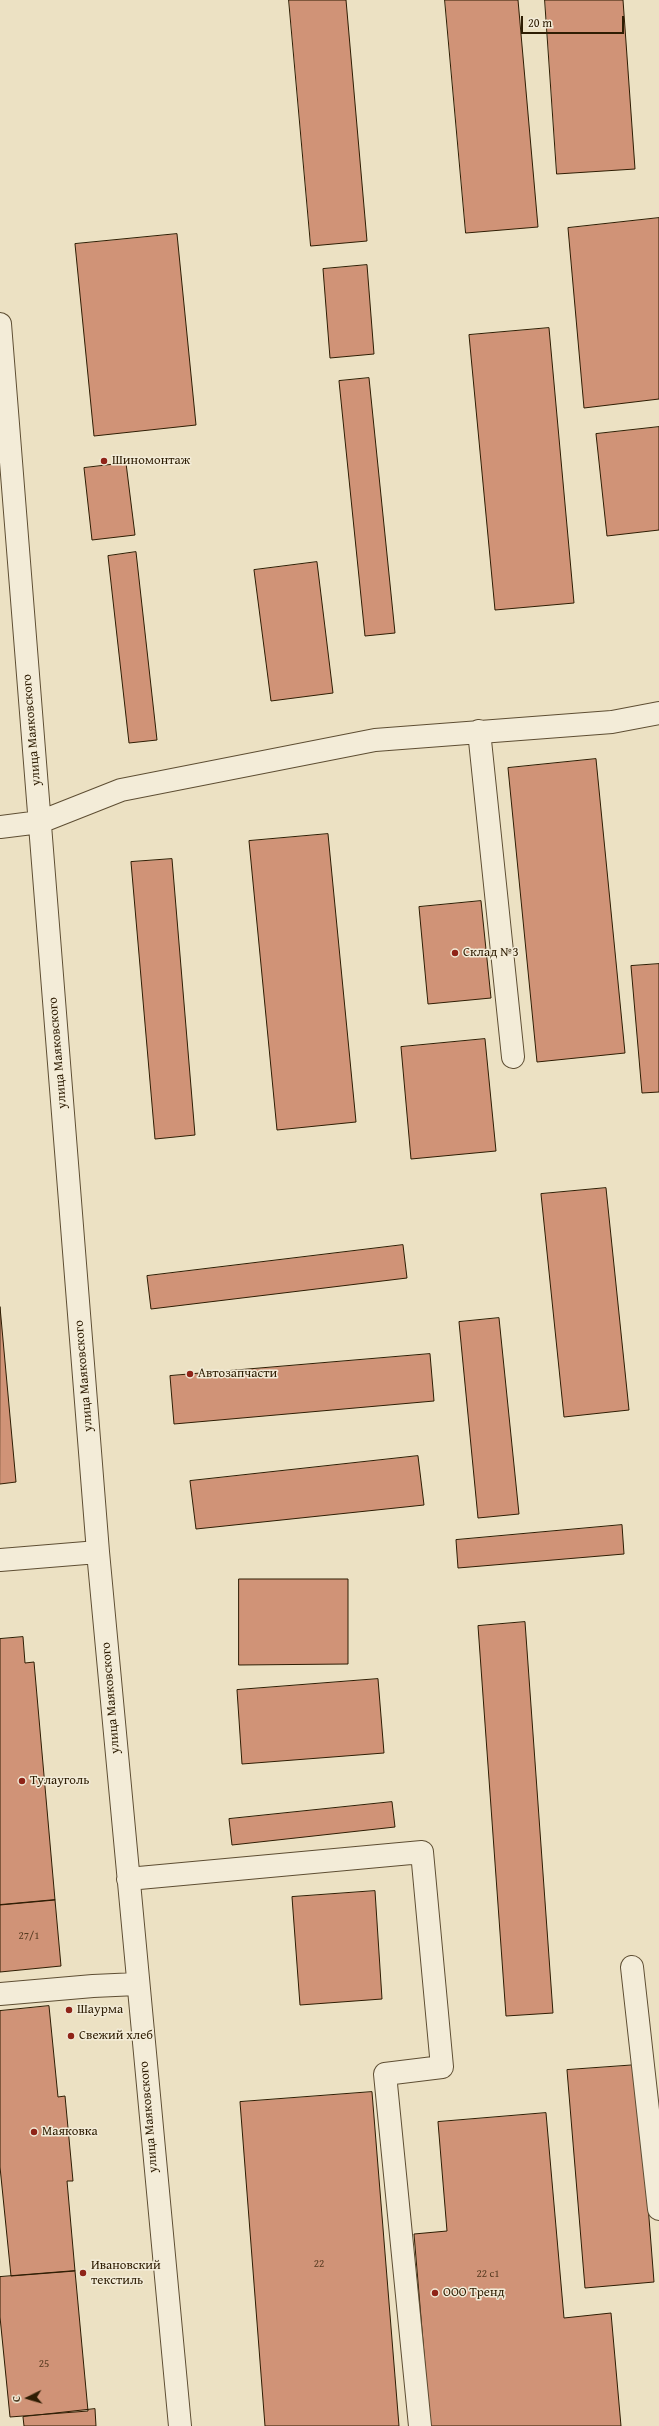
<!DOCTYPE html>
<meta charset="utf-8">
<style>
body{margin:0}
#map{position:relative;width:659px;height:2426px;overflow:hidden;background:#ece1c3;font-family:"Gentium Book Plus",serif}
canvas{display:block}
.north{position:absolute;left:8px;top:2378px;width:40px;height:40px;-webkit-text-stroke:3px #f3ecd8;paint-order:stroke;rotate:265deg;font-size:11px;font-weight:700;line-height:16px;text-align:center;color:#2e1d03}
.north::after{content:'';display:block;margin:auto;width:14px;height:18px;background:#2e1d03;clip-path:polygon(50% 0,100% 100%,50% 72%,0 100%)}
.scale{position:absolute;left:521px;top:16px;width:103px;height:18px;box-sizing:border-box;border:2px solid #2e1d03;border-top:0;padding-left:5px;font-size:12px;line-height:14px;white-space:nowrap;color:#2e1d03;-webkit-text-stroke:3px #f3ecd8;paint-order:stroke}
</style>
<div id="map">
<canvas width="659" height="2426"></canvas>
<div class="north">С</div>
<div class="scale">20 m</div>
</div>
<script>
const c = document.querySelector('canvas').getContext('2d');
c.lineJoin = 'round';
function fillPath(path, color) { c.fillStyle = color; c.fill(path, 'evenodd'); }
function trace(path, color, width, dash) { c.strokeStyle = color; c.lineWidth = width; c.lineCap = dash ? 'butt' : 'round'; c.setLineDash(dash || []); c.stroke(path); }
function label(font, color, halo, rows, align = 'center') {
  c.font = font + ' "Gentium Book Plus",serif'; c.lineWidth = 3; c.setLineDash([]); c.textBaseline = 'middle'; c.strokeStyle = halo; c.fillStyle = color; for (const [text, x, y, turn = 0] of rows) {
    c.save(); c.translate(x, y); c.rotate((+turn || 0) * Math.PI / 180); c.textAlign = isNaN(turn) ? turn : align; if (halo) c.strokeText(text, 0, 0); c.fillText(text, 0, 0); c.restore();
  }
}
const building = new Path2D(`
 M289 0H346L367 241 311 246Z
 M445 0H518L538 227 466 233Z
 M545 0H623L635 169 557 174Z
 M659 218V399L584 408 568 228Z
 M177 234 196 425 94 436 75 244Z
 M367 265 374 354 330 358 323 269Z
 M549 328 574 603 495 610 469 335Z
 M369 378 395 633 365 636 339 381Z
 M659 427V530L607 536 596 434Z
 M126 463 135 535 92 540 84 468Z
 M136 552 157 740 129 743 108 556Z
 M317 562 333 693 271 701 254 570Z
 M596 759 625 1053 537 1062 508 768Z
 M328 834 356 1122 277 1130 249 841Z
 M172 859 195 1135 155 1139 131 862Z
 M481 901 491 998 428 1004 419 907Z
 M659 964V1092L642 1093 631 966Z
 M485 1039 496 1151 411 1159 401 1047Z
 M606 1188 629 1410 564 1417 541 1194Z
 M403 1245 407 1278 151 1309 147 1276Z
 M0 1307 16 1482 0 1484Z
 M499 1318 519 1514 478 1518 459 1322Z
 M430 1354 434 1401 174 1424 170 1376Z
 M418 1456 424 1505 196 1529 190 1481Z
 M622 1525 624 1554 458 1568 456 1540Z
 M239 1579H348V1664L239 1665Z
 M525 1622 553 2013 506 2016 478 1626Z
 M23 1637 25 1663 34 1662 55 1900 0 1905V1639Z
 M378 1679 384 1753 242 1764 237 1690Z
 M392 1802 395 1827 232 1845 229 1819Z
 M375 1891 382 1999 300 2005 292 1897Z
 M55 1900 61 1966 0 1972V1905Z
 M49 2006 58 2097 65 2096 73 2181H67L75 2271 11 2276 0 2167V2011Z
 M637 2065 654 2282 585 2288 567 2070Z
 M372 2092 399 2426H265L240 2102Z
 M546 2113 564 2318 611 2313 621 2426H430L414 2234 447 2231 438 2122Z
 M75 2271 88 2411 10 2417 0 2317V2277Z
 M95 2409 96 2426H24L23 2417Z`);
fillPath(building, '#d09377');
trace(building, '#2e1d03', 1);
const minor = new Path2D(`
 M0 324 98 1552 180 2426
 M479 731 513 1057
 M0 827 40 822 121 790 375 740 612 722 659 713
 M0 1560 98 1552
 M128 1879 422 1852 442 2067 385 2074 420 2426
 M632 1967 659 2209
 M0 1994 93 1986 137 1984`);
trace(minor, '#5e4e33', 24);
trace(minor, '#f3ecd8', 22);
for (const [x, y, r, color] of [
 [104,461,4,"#8f2418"],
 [455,953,4,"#8f2418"],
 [190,1374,4,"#8f2418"],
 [22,1781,4,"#8f2418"],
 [69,2010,4,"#8f2418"],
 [71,2036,4,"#8f2418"],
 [34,2132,4,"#8f2418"],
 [83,2273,4,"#8f2418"],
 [435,2293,4,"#8f2418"]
]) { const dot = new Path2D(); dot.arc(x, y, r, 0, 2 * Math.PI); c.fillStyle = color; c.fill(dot); trace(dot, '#f3ecd8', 1.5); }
label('11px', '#563a20', null, [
 ["27/1",29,1936],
 ["22",319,2264],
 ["22 с1",488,2274],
 ["25",44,2364]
]);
label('13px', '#2e1d03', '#f3ecd8', [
 ["Шиномонтаж",112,461],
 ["Склад №3",463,953],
 ["Автозапчасти",198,1374],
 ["Тулауголь",30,1781],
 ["Шаурма",77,2010],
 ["Свежий хлеб",79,2036],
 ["Маяковка",42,2132],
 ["Ивановский",91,2266],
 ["текстиль",91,2281],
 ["ООО Тренд",443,2293]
], 'left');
label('13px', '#2e1d03', '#f3ecd8', [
 ["улица Маяковского",32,730,-95],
 ["улица Маяковского",58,1053,-95],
 ["улица Маяковского",84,1376,-95],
 ["улица Маяковского",111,1698,-95],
 ["улица Маяковского",149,2117,-95]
]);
</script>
